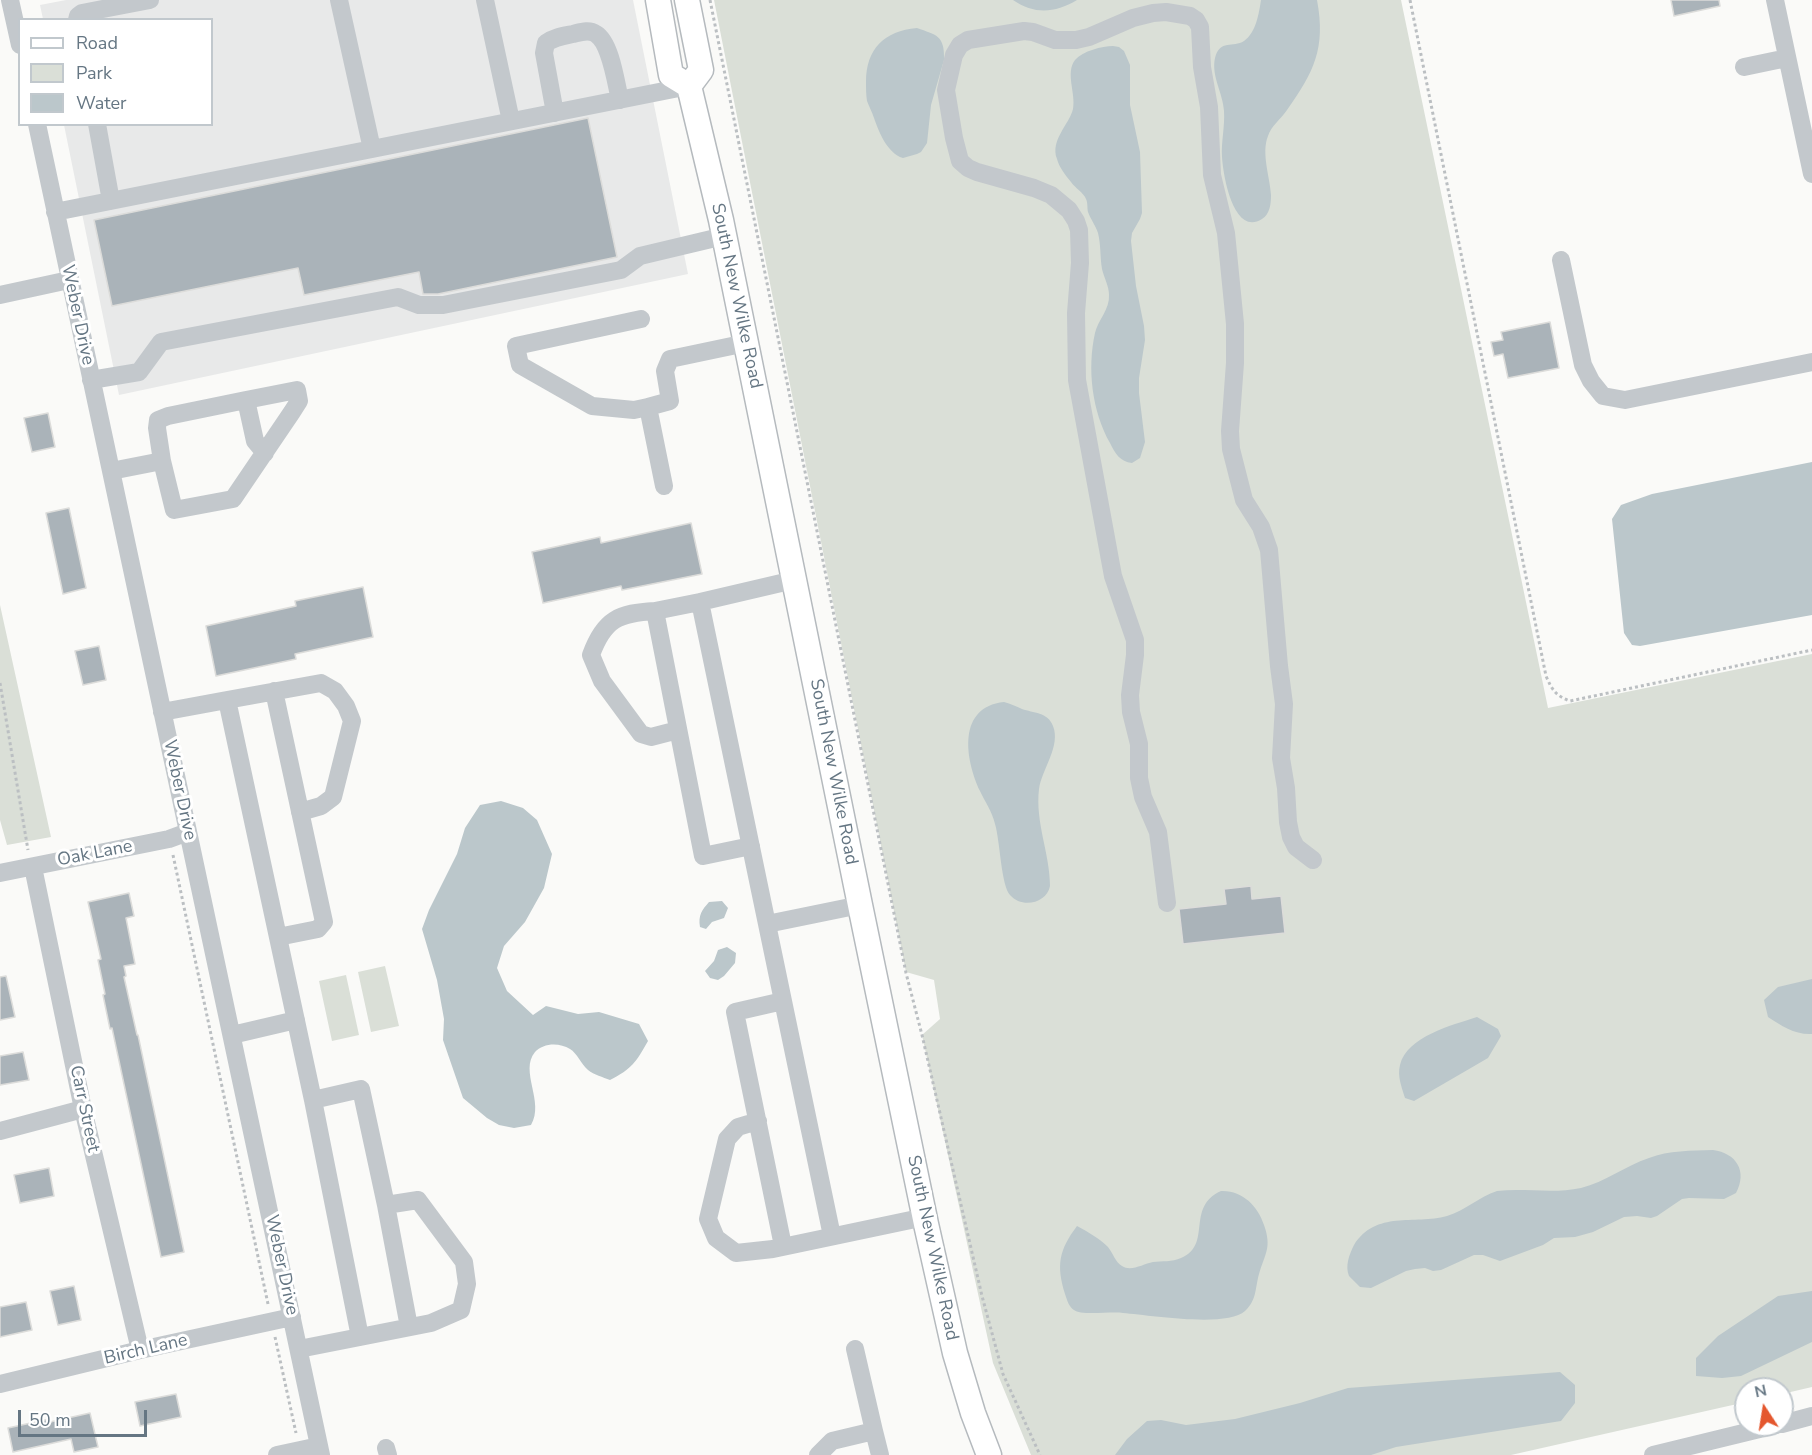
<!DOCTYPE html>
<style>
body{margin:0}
#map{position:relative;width:1812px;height:1455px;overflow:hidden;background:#fafaf8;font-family:"Nunito Sans",sans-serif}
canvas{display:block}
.legend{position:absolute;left:18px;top:18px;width:195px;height:108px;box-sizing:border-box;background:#fff;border:2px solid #c1c8cd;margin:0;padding:8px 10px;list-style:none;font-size:18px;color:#657683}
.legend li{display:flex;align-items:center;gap:12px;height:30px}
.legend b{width:30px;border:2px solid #c1c8cd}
.north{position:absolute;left:1734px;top:1377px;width:60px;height:60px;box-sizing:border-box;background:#fff;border:2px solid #c1c8cd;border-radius:50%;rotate:348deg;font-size:16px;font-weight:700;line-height:24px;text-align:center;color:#657683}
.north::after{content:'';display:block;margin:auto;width:21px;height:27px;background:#e4572e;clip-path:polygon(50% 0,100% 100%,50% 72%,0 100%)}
.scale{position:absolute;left:18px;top:1410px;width:129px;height:27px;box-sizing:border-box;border:3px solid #657683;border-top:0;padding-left:8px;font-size:18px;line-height:21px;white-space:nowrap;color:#657683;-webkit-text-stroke:4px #fff;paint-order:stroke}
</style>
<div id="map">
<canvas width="1812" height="1455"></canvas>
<ul class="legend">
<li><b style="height:8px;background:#fff"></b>Road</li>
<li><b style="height:16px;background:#dadfd7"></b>Park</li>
<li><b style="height:16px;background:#bbc7cb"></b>Water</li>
</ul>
<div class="north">N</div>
<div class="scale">50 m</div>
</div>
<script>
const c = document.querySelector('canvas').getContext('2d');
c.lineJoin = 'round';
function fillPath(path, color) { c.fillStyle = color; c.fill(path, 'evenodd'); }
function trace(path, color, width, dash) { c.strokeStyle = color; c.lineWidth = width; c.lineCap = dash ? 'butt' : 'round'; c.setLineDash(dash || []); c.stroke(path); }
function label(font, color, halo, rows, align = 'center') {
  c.font = font + ' "Nunito Sans",sans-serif'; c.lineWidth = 6; c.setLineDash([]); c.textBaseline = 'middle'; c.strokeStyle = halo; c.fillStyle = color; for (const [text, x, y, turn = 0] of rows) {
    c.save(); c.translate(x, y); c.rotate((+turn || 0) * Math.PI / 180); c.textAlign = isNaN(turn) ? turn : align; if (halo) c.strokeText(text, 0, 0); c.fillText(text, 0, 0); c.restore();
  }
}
fillPath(new Path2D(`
 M66 0H633L688 274 119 395 64 125 212 124V20L43 19 40 5Z`), '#e8e9e9');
fillPath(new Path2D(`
 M714 0H1401L1548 708 1812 654V1387L1782 1394V1389H1746V1402L1511 1455H1031L993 1363 922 1035 940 1019 934 980 906 972Z
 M0 605 51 837 7 845 0 820Z
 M385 966 399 1026 371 1032 358 972Z
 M346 975 359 1035 332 1041 319 981Z`), '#dadfd7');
fillPath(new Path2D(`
 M1013 0H1077C1055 13 1035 15 1013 0Z
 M1261 0H1317C1326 48 1314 72 1287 110 1281 119 1271 126 1268 136 1261 153 1270 177 1271 195 1271 204 1270 214 1262 219 1233 237 1223 174 1222 157 1221 142 1225 127 1224 111 1223 93 1211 76 1215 58 1220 39 1233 48 1244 41 1256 33 1259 13 1261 0Z
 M917 28C936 35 945 35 944 60L931 105 927 143 921 152 917 154 903 158C887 153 879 132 874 118 872 112 869 106 867 101 866 95 866 88 866 82 866 49 884 31 917 28Z
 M1113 46 1119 47 1124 51 1130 65V105L1140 152 1142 213 1140 219 1132 233 1131 241 1136 286 1144 326 1145 340 1139 378V393L1145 442 1140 458 1132 463C1120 462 1115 453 1110 443 1092 411 1087 369 1095 333 1098 320 1110 309 1109 295 1109 286 1104 278 1102 269 1100 257 1101 245 1098 233 1096 226 1091 220 1088 212 1087 208 1088 203 1086 199 1084 193 1075 188 1071 182 1066 176 1059 167 1057 159 1050 140 1069 125 1073 109 1076 93 1065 73 1075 60 1083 51 1102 46 1113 46Z
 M1812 462V615L1640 646 1632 645 1624 633 1612 519 1621 505 1652 494Z
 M1004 702C1011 704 1016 706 1022 709 1033 713 1048 712 1053 726 1061 746 1042 769 1039 789 1035 823 1050 853 1050 886 1047 903 1022 909 1010 895 1001 885 1000 840 995 824 992 811 985 802 980 791 965 759 957 707 1004 702Z
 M501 801 523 808 537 820 552 854 544 888 525 922 504 946 497 968 507 991 533 1015 546 1006 578 1014 599 1012 639 1024 648 1041C636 1062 632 1069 610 1080 603 1077 594 1075 588 1070 581 1064 577 1053 570 1049 559 1042 543 1043 535 1052 519 1071 545 1102 531 1125L514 1128 499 1125 487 1118 463 1098 443 1040 444 1019 437 980 422 929 429 910 457 854 465 828 480 805Z
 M722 901 728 908 724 918 712 922 706 929 700 927C698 915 702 910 709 902Z
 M727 947 736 953 735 963 724 976 718 980 710 978 705 971 714 961 718 950Z
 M1812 979V1034C1795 1035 1782 1026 1768 1017L1764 1000 1778 987Z
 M1477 1017 1498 1029 1501 1036 1488 1058 1414 1101 1405 1098C1402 1088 1397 1076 1400 1065 1407 1036 1453 1025 1477 1017Z
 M1713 1150C1736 1153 1748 1171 1736 1193L1724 1199 1689 1198 1682 1199 1657 1216 1651 1218 1637 1216 1624 1217 1593 1232 1575 1237 1554 1238 1543 1245 1500 1261 1483 1255H1474L1441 1270 1433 1271 1425 1268 1415 1269 1406 1271 1371 1288 1360 1287 1349 1276C1345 1266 1349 1255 1354 1245 1376 1210 1414 1225 1447 1216 1466 1210 1479 1197 1497 1191 1525 1188 1554 1194 1581 1188 1605 1182 1625 1166 1649 1158 1669 1150 1691 1151 1713 1150Z
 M1221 1191C1242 1190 1258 1206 1264 1225 1272 1248 1265 1253 1259 1274 1255 1288 1257 1300 1245 1311 1227 1328 1149 1315 1123 1313 1112 1311 1081 1316 1074 1310 1069 1307 1067 1300 1065 1294 1056 1265 1059 1250 1077 1226 1088 1232 1099 1238 1108 1247 1113 1253 1115 1262 1122 1266 1131 1272 1143 1264 1153 1262 1162 1261 1172 1262 1181 1258 1213 1245 1185 1207 1221 1191Z
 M1812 1291V1342L1741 1376 1722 1378 1696 1376V1358L1718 1336 1778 1296Z
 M1560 1372 1575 1385V1403L1561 1421 1396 1447 1371 1455H1115L1127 1439 1147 1421 1161 1420 1186 1425 1235 1419 1300 1403 1348 1388Z`), '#bbc7cb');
const building = new Path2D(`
 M1671 0H1719L1720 6 1674 16Z
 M588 118 617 257 438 294H423L419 272 304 295 298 268 112 306 94 220Z
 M1550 322 1559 368 1508 378 1503 354 1494 356 1491 342 1503 340 1501 332Z
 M48 413 55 447 32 452 24 418Z
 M69 508 86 588 63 594 46 513Z
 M691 523 702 574 622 590 621 586 543 603 532 552 600 537 601 543Z
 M363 587 373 637 295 654 296 659 216 676 206 626 296 606 295 601Z
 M99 646 106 680 83 685 75 651Z
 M1251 886 1252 899 1281 896 1285 933 1183 944 1179 909 1226 904 1224 889Z
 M129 893 134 916 126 918 135 964 124 966 126 976 124 977 137 1035H138L184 1252 161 1257 112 1028 110 1029 103 995 105 994 98 960 101 959 88 902Z
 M6 976 15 1017 0 1020V977Z
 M23 1052 29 1080 0 1085V1056Z
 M49 1168 54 1196 20 1203 14 1175Z
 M74 1286 81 1320 58 1325 50 1291Z
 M26 1302 32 1330 0 1337V1307Z
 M176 1394 181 1417 140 1426 135 1402Z
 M90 1413 98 1447 74 1452 71 1439 13 1452 8 1428 49 1419 50 1422Z`);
fillPath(building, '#aab3b9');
trace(building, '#dcdcda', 1.5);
const major = new Path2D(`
 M658 0 671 75 689 86 721 220 860 905 926 1224 955 1353 973 1413 989 1455
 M687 0 701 70 689 86`);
trace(major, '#b5babe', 27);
trace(new Path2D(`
 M710 0 906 973 922 1035 982 1296 1003 1374 1040 1455
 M1410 0 1546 676C1552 690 1556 696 1570 701L1812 650
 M0 683 28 850
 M173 855 268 1304
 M275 1337 296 1433`), '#bbbfc2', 3, [3, 3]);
trace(new Path2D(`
 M10 0 20 45
 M339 0 372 149
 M485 0 511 121
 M1775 0 1812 174
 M77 20 78 16 82 13 150 0
 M1744 67 1787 58
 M555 113 544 53 546 43C555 37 563 36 573 34 581 32 589 29 596 34 611 43 616 84 620 100
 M37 124 321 1455
 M97 124 111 201
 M55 212 689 86
 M1561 260 1583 365 1591 381 1603 396 1625 400 1812 362
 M0 295 69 280
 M641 319 516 346 520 365 592 406 634 410 648 407
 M91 380 139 372 161 342 398 297 419 305H443L621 270 640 256 724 236
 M162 461 157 428 158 420 168 416 246 400
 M111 471 162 461 174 510 233 499 292 412 299 401 297 390 246 400 255 441 265 453
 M664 486 648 407 670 401 665 371 670 359 746 343
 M700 602 655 611 703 856 751 846
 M655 611C619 613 604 619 591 655L602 681 641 734 651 737 678 730
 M274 691 324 922 318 929 278 937
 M227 700 321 683 335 691 346 706 352 721 333 797 321 806 300 812
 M162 712 227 700 313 1100 361 1089 386 1205 418 1200 464 1262 467 1284 461 1310 431 1323 299 1349
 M33 867 83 1109 140 1350
 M0 873 169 839 188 832
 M1167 903 1158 832 1143 797 1139 778V744L1131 712 1130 695 1135 655V640L1113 576 1077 380 1076 313 1080 263 1079 230 1076 221 1069 210 1051 195 1034 188 977 172 968 168 960 161 954 138 946 90 954 55 960 45 968 40 1024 31 1033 32 1055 40H1076L1089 37 1133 18 1153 13 1166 12 1190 16 1196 20 1200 27 1202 67 1209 107 1212 175 1226 233 1235 324V363L1230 431 1231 449 1244 500 1261 527 1269 550 1279 666 1284 704 1281 758 1286 788 1288 822 1291 837 1296 847 1313 860
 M767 924 860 905
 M783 1001 700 602 794 580
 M232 1035 296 1020
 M313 1100 360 1337
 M758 1121 738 1127 727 1139 708 1219 716 1238 736 1253 773 1249 925 1217
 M0 1131 83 1109
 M386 1205 409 1327
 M783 1246 735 1012 783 1001 832 1236
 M0 1384 140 1350 292 1317
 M1782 1424 1812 1416
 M874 1431 880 1455
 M386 1448 388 1455
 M277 1455 319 1446
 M818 1455 832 1441 874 1431 855 1349
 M1653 1455 1776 1425`), '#c3c8cc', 18);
trace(major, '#fff', 24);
label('18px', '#657683', '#fff', [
 ["South New Wilke Road",736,296,78],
 ["Weber Drive",77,315,78],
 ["South New Wilke Road",833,772,79],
 ["Weber Drive",179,790,78],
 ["Oak Lane",95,854,-11],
 ["Carr Street",84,1109,78],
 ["South New Wilke Road",932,1248,78],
 ["Weber Drive",281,1265,78],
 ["Birch Lane",146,1350,-13]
]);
</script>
